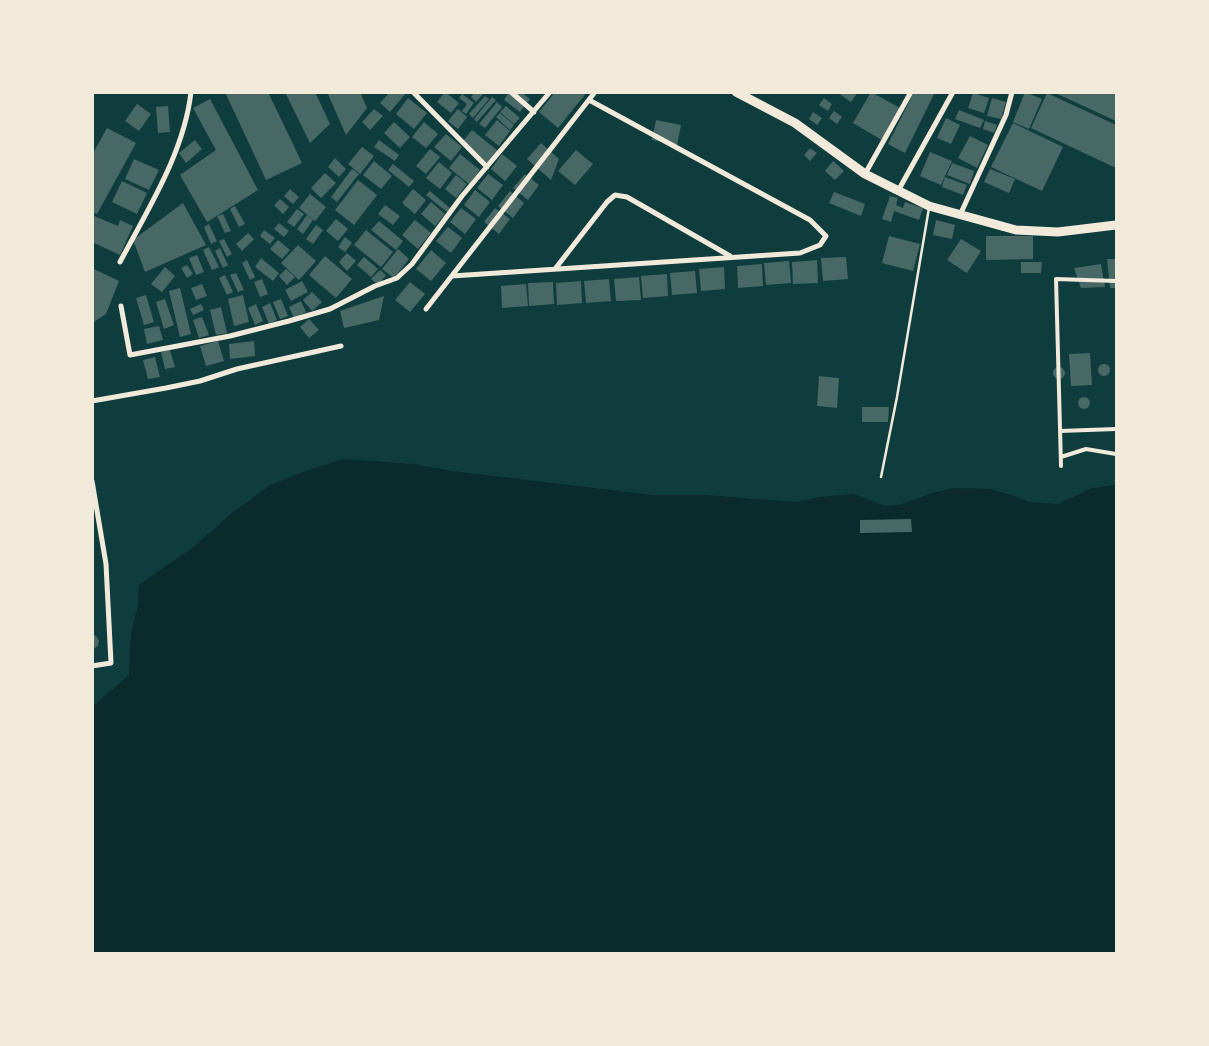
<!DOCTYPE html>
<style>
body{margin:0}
#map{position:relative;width:1209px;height:1046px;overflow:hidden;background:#0f3d3e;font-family:Commissioner,sans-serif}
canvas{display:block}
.frame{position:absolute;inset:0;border:94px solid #f1e9da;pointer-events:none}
</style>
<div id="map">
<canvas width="1209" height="1046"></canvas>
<div class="frame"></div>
</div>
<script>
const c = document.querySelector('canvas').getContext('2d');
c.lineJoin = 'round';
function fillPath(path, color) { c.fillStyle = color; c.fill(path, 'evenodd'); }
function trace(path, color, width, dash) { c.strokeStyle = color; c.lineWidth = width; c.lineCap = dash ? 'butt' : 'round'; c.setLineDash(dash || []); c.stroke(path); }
fillPath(new Path2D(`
 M343 459 413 464 452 471 653 495H705L796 502 820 497 853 494 885 506 899 505 932 493 954 488 991 489 1015 496 1029 502 1058 504 1092 488 1116 485V953H93L92 707 129 675 131 633 138 605 139 585 196 545 232 513 270 485 303 472Z`), '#0a2a2b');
fillPath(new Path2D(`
 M225 92H268L302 163 266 180Z
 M285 92H315L330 124 310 143Z
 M327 92H360L367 108 346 135Z
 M390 92H407L390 112 380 103Z
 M445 92 459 103 451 113 437 102Z
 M475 92H485L476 102 471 97Z
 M509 92H521L530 99 520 112 504 100Z
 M555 92H587L558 128 539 112Z
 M837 92H858L851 102Z
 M871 92 900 108 882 140 853 123Z
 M914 92H935L905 153 888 144Z
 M1025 92 1042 99 1029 129 1013 122Z
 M1053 92H1116V121Z
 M973 93 989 98 984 113 968 108Z
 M1047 93 1116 125V168L1031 128Z
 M462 94 474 103 466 114 462 111 467 104 459 98Z
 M485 96 489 99 473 118 469 114Z
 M492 97 496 100 477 122 474 119Z
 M408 98 427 113 414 129 396 114Z
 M824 98 832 104 828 111 819 105Z
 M992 98 1006 102 1001 119 987 116Z
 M210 99 258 190 207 222 180 175 216 150 193 108Z
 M497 102 502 107 485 128 479 124Z
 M137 104 151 114 139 131 125 121Z
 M168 106 170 132 158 133 156 107Z
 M506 106 520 118 514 124 500 112Z
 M374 109 383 116 370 130 362 122Z
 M458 109 467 117 458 129 448 121Z
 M959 110 984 120 980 128 955 119Z
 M834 111 842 117 837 124 829 118Z
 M813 112 822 118 817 125 809 119Z
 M500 113 514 125 510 130 496 117Z
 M946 118 960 125 951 144 937 138Z
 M497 120 510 131 499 146 485 135Z
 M656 120 681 125 677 145 652 140Z
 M985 121 997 125 994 133 983 129Z
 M394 122 410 137 400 148 384 133Z
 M424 122 438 134 426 148 412 137Z
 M1013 123 1063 147 1042 191 991 167Z
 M107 128 136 143 97 214 92 212V155Z
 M472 130 498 151 487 165 461 144Z
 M446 134 462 147 451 161 434 147Z
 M970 136 988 145 977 168 958 158Z
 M195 140 202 149 186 163 179 153Z
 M379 140 399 155 395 161 374 147Z
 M541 143 559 159 551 180 527 159Z
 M362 147 374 156 360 174 348 164Z
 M810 148 817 153 810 161 804 155Z
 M430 149 440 157 426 174 416 166Z
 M576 150 593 164 575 185 558 171Z
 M930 152 952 161 941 185 920 176Z
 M460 154 480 170 469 184 449 168Z
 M502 154 517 166 505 181 491 169Z
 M335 158 346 169 339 177 328 167Z
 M134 159 159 170 149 190 125 179Z
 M374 161 392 176 381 189 363 175Z
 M833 161 844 171 835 180 825 171Z
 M439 162 452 173 440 189 426 178Z
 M952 163 974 171 970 184 947 175Z
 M393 164 414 181 409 187 388 170Z
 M352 169 359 174 337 202 331 197Z
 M990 169 1015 179 1009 193 984 182Z
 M325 173 336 183 321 198 311 188Z
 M488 174 503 185 492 200 477 188Z
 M525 174 539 185 528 200 513 188Z
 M456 175 467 184 456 198 445 189Z
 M945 177 967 185 963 195 942 187Z
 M358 180 377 195 354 225 335 210Z
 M122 181 147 193 137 214 112 202Z
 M290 189 299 197 293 204 284 196Z
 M413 189 426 200 415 214 402 203Z
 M475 190 490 202 479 217 464 205Z
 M430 191 450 208 447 212 426 195Z
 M510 191 524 203 513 218 498 206Z
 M834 192 865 204 861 216 829 203Z
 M310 194 326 207 315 221 299 208Z
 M890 196 898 198 896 205 903 208 905 202 923 208 919 220 894 211 891 222 882 219Z
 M280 199 289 207 283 214 274 205Z
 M431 202 445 214 435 226 421 214Z
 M183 203 206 245 145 272 133 240Z
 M385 205 400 216 393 225 378 214Z
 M235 206 245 224 239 227 230 209Z
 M461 208 476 219 465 234 450 222Z
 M495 208 510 219 499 234 484 222Z
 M297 209 304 214 294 227 287 222Z
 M223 214 231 231 225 233 217 216Z
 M92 215 118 226 120 220 133 226 120 255 92 242Z
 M307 215 313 220 303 234 297 229Z
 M336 219 348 229 338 241 326 231Z
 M415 220 431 233 418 249 402 235Z
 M936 220 955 225 952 239 933 235Z
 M379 221 403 241 396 250 371 230Z
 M279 223 289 231 284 237 274 229Z
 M209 224 217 241 211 244 204 227Z
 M316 225 323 230 313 244 306 239Z
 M448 227 462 238 451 253 436 241Z
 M264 230 275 238 270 244 260 236Z
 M366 230 393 252 381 267 354 245Z
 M248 233 254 239 242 251 236 244Z
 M889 236 920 244 913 271 882 263Z
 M986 236H1033V259L986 260Z
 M345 237 352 243 345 252 338 247Z
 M224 239 232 254 227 257 219 241Z
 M961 239 981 251 967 273 947 260Z
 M278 240 290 250 282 259 270 249Z
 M298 245 316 261 299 280 281 263Z
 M209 247 219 267 212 270 203 250Z
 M220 248 228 265 223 268 215 251Z
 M398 249 409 259 394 278 382 269Z
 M431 250 446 263 431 281 416 269Z
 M347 253 356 261 347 271 339 262Z
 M197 255 204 272 196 275 189 258Z
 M325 256 352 279 336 298 309 275Z
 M364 257 378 269 371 277 357 265Z
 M846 257 848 279 823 281 821 258Z
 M261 258 279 273 273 281 255 267Z
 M1107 259H1116V288H1110Z
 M247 260 255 277 250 280 242 263Z
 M817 260 818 283 793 284 792 262Z
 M789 261 791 283 766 285 764 263Z
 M1021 262H1042L1041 273H1021Z
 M762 264 763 286 738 288 737 266Z
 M1101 264 1105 287 1081 288 1074 268Z
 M187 265 193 274 187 278 181 268Z
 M165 267 175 276 162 292 151 284Z
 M724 267 725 289 701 291 699 269Z
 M92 268 119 281 106 314 92 323Z
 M286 269 295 277 287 285 279 276Z
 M380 270 386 275 378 285 371 279Z
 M695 271 697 293 672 295 670 273Z
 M236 273 244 290 238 292 230 275Z
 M667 274 668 296 643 298 641 276Z
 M225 275 233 292 227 295 219 278Z
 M639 277 641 300 616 301 614 279Z
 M262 279 268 294 260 297 254 282Z
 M609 279 611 301 586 303 584 281Z
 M302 281 308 292 291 301 285 290Z
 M581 281 582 303 557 305 556 283Z
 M410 282 425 294 410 312 395 300Z
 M553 282 554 304 529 306 528 283Z
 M202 284 207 296 196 300 191 288Z
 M526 284 528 306 502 308 501 286Z
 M180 288 191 334 180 337 169 291Z
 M312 292 322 302 312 311 303 300Z
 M146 295 154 322 144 325 136 298Z
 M243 295 249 322 234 326 228 299Z
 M384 296 379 320 344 328 340 311Z
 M165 299 174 325 164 329 156 302Z
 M281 299 288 316 280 319 273 302Z
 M301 301 306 312 294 318 289 307Z
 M270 303 277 320 269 324 262 307Z
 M201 304 204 310 193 315 190 309Z
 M256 304 263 321 255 325 248 308Z
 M221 307 227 333 216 335 210 310Z
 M202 317 209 335 199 338 193 320Z
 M309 319 319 330 309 338 300 327Z
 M159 326 163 340 147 344 144 329Z
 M218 341 224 361 206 366 200 346Z
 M254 341 255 356 230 359 229 344Z
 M170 350 175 367 165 369 161 352Z
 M1090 353 1092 385 1071 386 1069 354Z
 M155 357 160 377 148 379 143 360Z
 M1098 370a6 6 0 1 1 12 0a6 6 0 1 1-12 0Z
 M1053 373a6 6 0 1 1 12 0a6 6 0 1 1-12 0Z
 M819 376 839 378 837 408 817 406Z
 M1078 403a6 6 0 1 1 12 0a6 6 0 1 1-12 0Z
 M862 407H889L888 422H862Z
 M911 519 912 532 860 533V520Z
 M92 633 97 637 99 641 98 646 92 650Z`), '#486865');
trace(new Path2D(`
 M881 477 897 397 929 208`), '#f1e9da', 2.5);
trace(new Path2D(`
 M1060 431 1116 429
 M1061 457 1086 449 1116 454
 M1061 466 1056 279 1116 281`), '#f1e9da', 4);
trace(new Path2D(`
 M413 92 487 167
 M511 92 534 112
 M865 174 911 92
 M898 191 953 92
 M960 215 1006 115 1012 92
 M120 262C148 209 184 153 191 92
 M555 269 607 202 615 195 627 197 730 256
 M452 276 800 253 820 245 826 236 810 220 589 100
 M121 306 130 355 230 336 289 321 330 309 375 286 397 278 412 264 462 196 550 92
 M426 309 595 92
 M92 401 166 388 200 381 237 369 341 346
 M92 481 106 564 111 663 92 666`), '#f1e9da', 5);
trace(new Path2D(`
 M736 92 795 123 865 174 929 206 1016 230 1058 232 1116 225`), '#f1e9da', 9);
</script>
